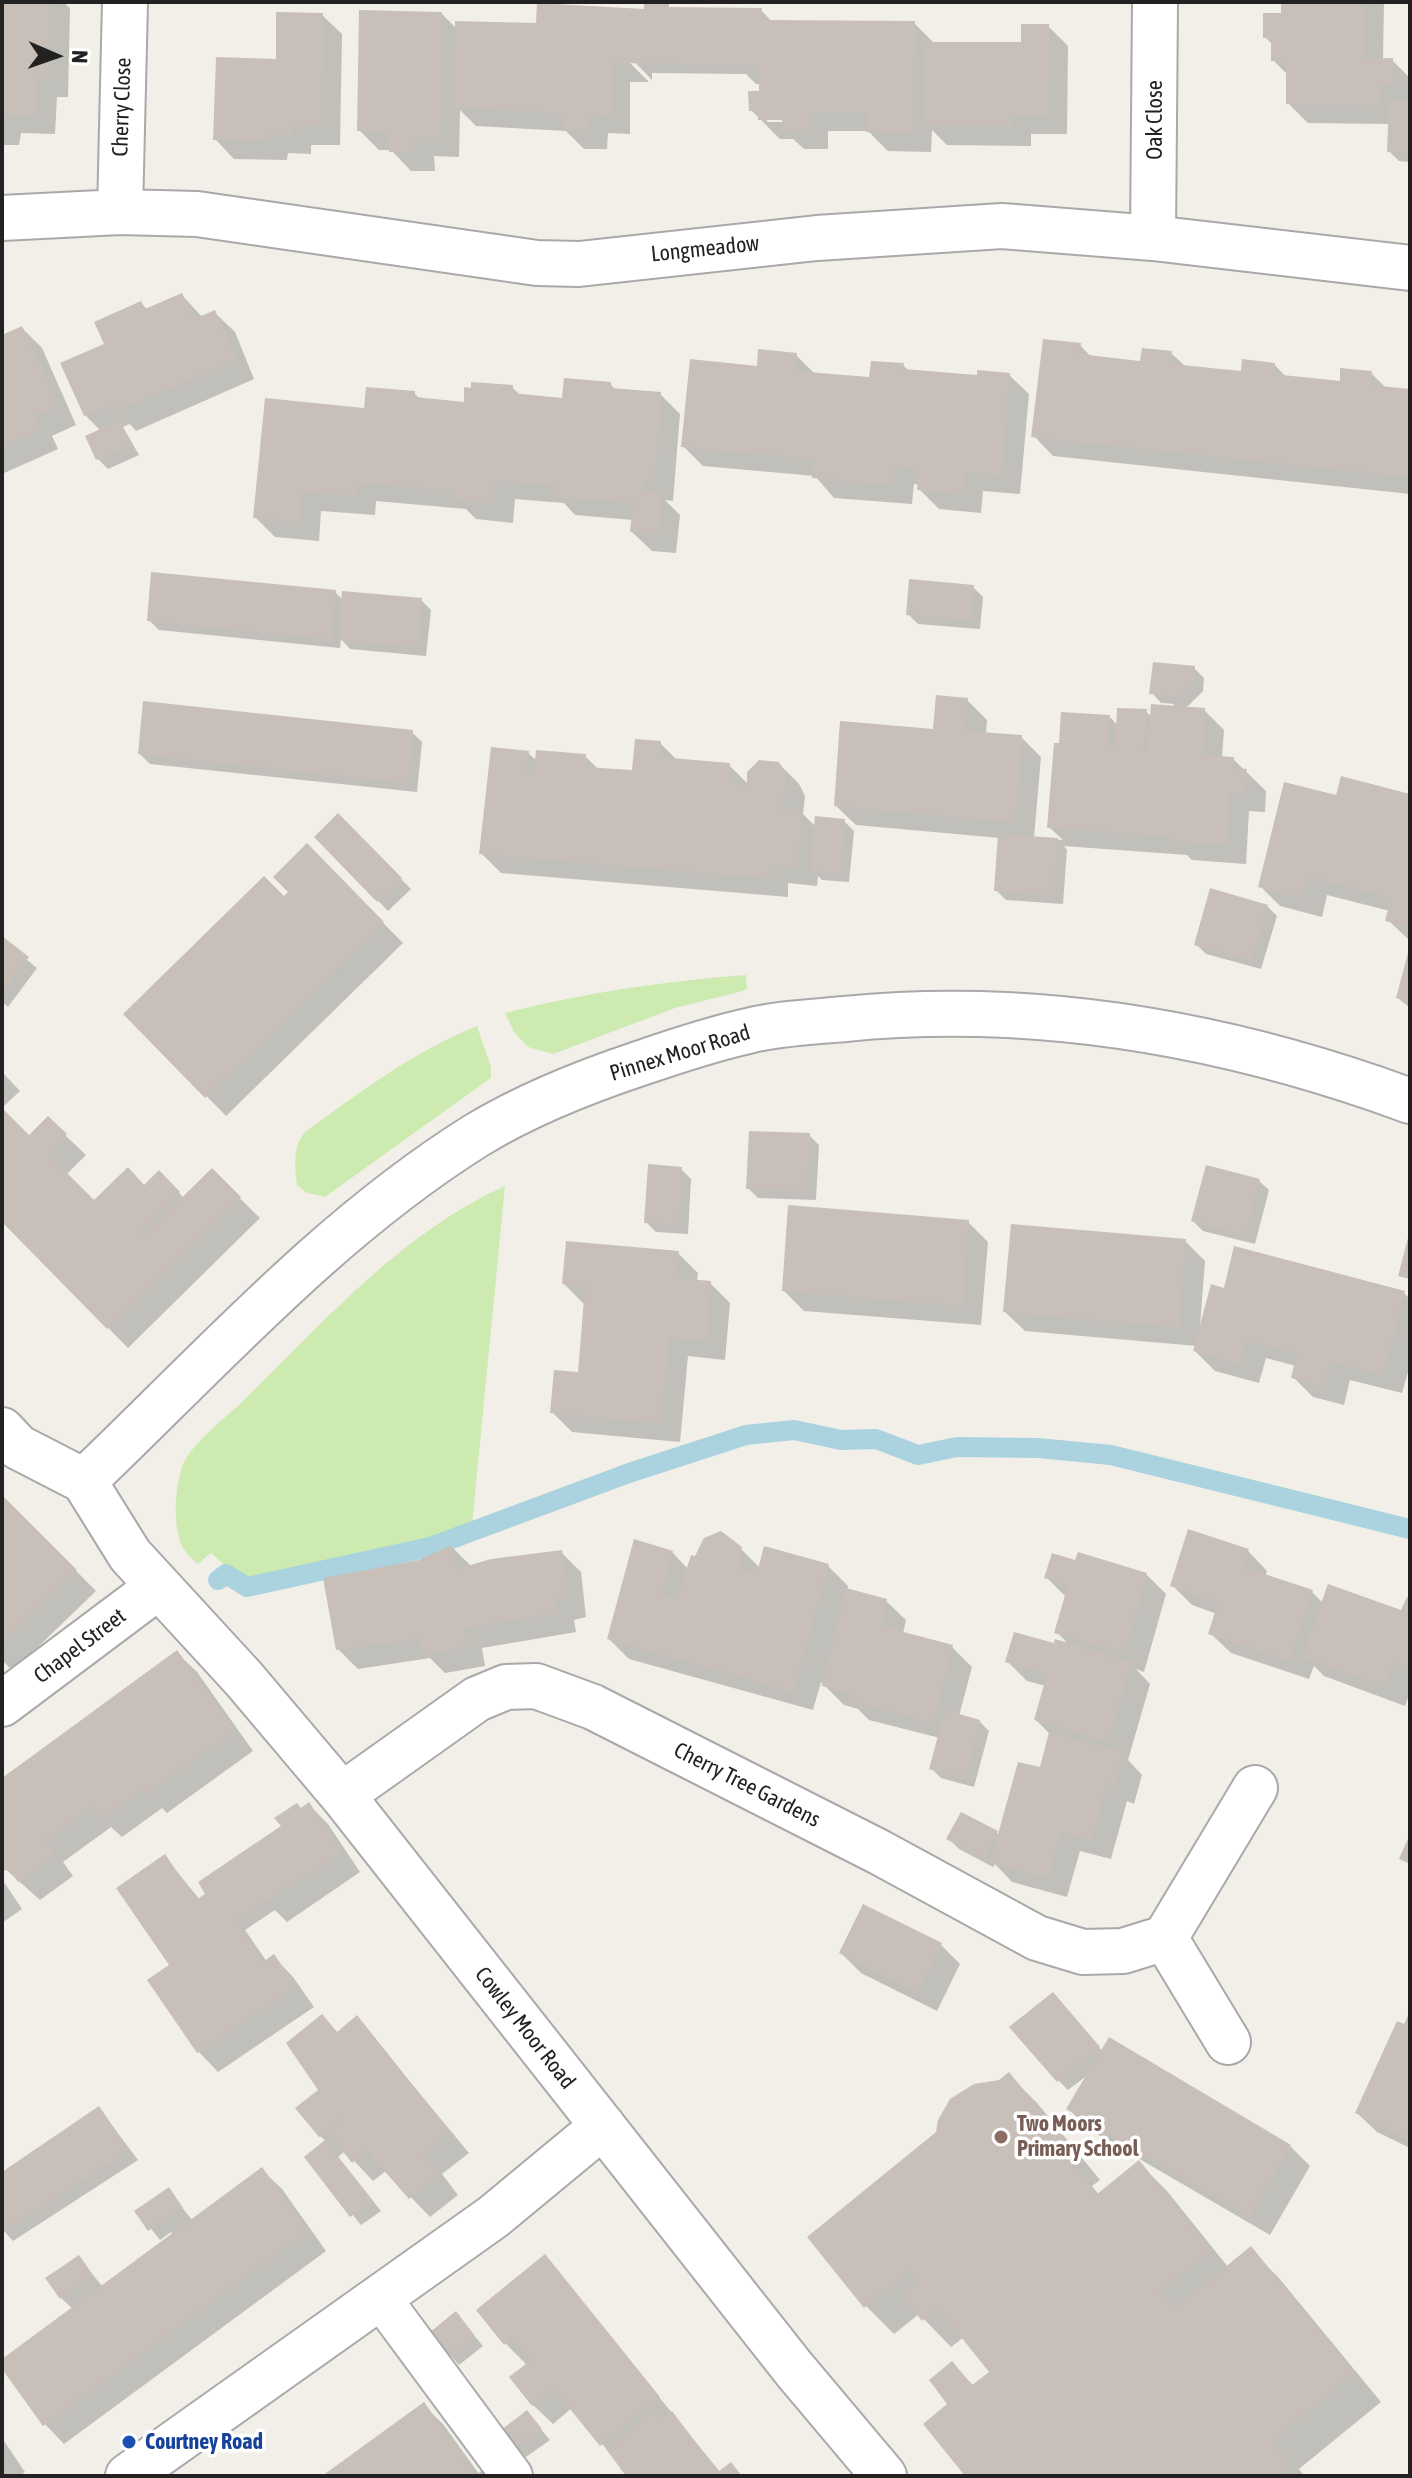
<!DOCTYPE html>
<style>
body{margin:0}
#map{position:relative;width:1412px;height:2478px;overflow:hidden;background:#f2efe9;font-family:"Asap Condensed",sans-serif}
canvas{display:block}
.frame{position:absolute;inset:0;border:4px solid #222;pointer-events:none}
.north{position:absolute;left:16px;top:16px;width:80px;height:80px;-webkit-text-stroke:6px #fff;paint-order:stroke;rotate:92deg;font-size:22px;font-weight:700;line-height:32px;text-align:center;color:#222}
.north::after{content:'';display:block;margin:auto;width:28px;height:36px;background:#222;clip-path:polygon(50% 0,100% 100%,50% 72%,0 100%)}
</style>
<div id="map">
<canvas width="1412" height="2478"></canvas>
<div class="frame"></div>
<div class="north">N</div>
</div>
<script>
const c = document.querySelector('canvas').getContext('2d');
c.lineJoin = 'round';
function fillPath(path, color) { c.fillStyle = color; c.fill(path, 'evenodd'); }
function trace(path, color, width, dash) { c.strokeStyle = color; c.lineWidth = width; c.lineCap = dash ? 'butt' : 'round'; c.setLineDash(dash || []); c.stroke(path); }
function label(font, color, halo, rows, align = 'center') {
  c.font = font + ' "Asap Condensed",sans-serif'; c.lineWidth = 7; c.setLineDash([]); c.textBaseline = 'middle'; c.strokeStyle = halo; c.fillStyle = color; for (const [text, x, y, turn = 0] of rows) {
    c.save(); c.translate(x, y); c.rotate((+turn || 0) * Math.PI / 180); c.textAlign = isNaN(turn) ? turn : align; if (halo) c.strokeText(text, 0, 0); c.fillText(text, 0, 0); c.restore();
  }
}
fillPath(new Path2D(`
 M746 975 747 989 743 991 675 1008 553 1054 528 1047 514 1032 505 1013C584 993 664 981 746 975Z
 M477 1026 491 1067V1078L325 1197 307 1193 297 1185C295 1165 292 1148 305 1132 360 1092 413 1052 477 1026Z
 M505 1186 472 1525 442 1539 250 1579 235 1574 211 1553 198 1564C194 1560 188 1556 185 1551 171 1532 174 1476 187 1457 203 1433 232 1413 252 1392 328 1317 406 1230 505 1186Z`), '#cdebb0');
fillPath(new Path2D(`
 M2 2H63L70 8 68 97H57L55 134 21 133 19 145H2Z
 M646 2H669V9L761 10 772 22 914 23 934 43 1023 44 1048 26 1068 46 1067 134H1031V146L947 145 932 130 931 152 888 151 868 131H828V149H804L793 139H780L751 110 761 93V84H756L746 74 652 73V80L628 55 625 58 649 82H630V134L608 133 607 149H584L566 131 476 126 460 110 459 157 434 156 435 171H411L391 150H379L359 130 442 14 457 29 538 25 646 11ZM767 118H792V122H767Z
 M1284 2H1384L1383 60H1392L1410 78V162L1399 161 1389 151 1390 124 1308 123 1288 103V75L1273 60V45L1265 37 1284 15Z
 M322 15 342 34 340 145H311V154L288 153 287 160 234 159 215 139 278 61Z
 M182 295 203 318 215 313 235 332 254 379 136 431 130 424 123 427 139 455 108 469 98 459 88 437 101 431 85 415 106 346 141 303 148 310Z
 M22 328 42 348 76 425 52 436 58 449 2 474V337Z
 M1080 345 1092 358 1142 363 1171 353 1186 367 1242 373 1274 364 1287 378 1342 384 1371 373 1387 389 1410 391V494L1053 456 1034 436Z
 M796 355 816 375 871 380 903 365 909 371 979 377 1009 375 1029 394 1020 494 983 491 981 513 939 509 919 489V485L914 484 912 504 834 498 815 476 703 466 683 446 759 368Z
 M610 384 616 390 660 394 680 414 673 501 665 500 680 515 676 553 652 551 632 532 633 520 575 515 564 503 515 499 513 523 476 519 466 509 376 501 375 515 321 511 319 541 275 537 255 517 366 410 414 393 420 399 466 404 512 387 520 395 564 400Z
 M973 587 983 597 980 629 918 624 908 614Z
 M335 592 344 601 421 600 431 610 426 656 350 649 341 639 340 648 159 630 149 620Z
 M1194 668 1204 678 1203 691 1185 709 1204 710 1224 730 1222 758 1233 759 1266 791 1265 812 1249 811 1246 864 1192 860 1187 855 1064 846 1067 850 1063 904 1006 900 996 890 1000 838 856 825 836 806 934 731 967 700 987 720 986 734 1021 737 1041 757 1034 838 1063 840 1049 827 1110 717 1118 726 1146 711 1152 718 1173 708 1174 704 1161 703 1152 693Z
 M412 732 422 742 417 792 150 764 140 754Z
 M660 743 678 761 729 765 749 785 779 764 799 784 805 796 803 814 816 827 844 821 854 831 849 882 822 880 818 876 817 886 788 883V897L501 873 481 853 528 753 537 761 585 756 599 770 633 772Z
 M1410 794V941L1388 920 1390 911 1327 895 1322 917 1280 906 1260 886 1338 797Z
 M338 816 411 889 388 911 317 837Z
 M307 846 403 943 226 1116 126 1014 284 899 291 892Z
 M1267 906 1277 916 1261 969 1206 954 1196 944Z
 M2 940 37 968 8 1007 2 1002Z
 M1410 953V1008L1398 998Z
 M2 1072 20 1091 2 1108Z
 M2 1111 29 1138 48 1119 86 1155 66 1175 94 1203 145 1187 159 1173 184 1198 212 1171 260 1218 128 1348 2 1220Z
 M809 1135 819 1145 816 1200 758 1198 748 1188Z
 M681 1169 691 1179 688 1234 656 1232 646 1222Z
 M1259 1181 1269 1190 1255 1244 1203 1231 1193 1221Z
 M968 1222 988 1242 981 1325 804 1311 784 1291Z
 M1185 1241 1205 1261 1200 1326 1225 1290 1404 1293 1410 1299V1365L1402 1393 1350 1380 1344 1405 1313 1397 1293 1377 1296 1366 1266 1358 1259 1383 1215 1371 1195 1351 1197 1346 1025 1331 1005 1312Z
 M678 1253 698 1273 697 1282 710 1283 730 1303 725 1360 688 1356 680 1442 572 1432 552 1412 579 1374 584 1304 564 1284Z
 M2 1496 96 1591 13 1671 2 1660Z
 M452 1547 472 1567 561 1552 581 1572 586 1617 574 1620 576 1632 482 1648 485 1666 445 1673 430 1658 358 1669 338 1649Z
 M741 1549 760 1568 828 1566 848 1586 847 1591 886 1601 906 1620 903 1634 952 1647 972 1667 959 1716 979 1721 989 1731 974 1787 941 1778 931 1768 940 1738 869 1720 858 1709 844 1705 821 1682 813 1710 629 1659 609 1639 672 1552 688 1569Z
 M1248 1551 1267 1571 1265 1577 1312 1592 1323 1603 1402 1613 1410 1600V1692L1405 1706 1324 1676 1314 1666 1309 1679 1231 1653 1211 1634 1217 1614 1192 1605 1172 1585Z
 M1077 1562 1146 1574 1166 1594 1144 1672 1136 1669 1150 1684 1128 1760 1142 1775 1134 1804 1127 1801 1111 1859 1080 1851 1067 1897 1012 1882 995 1864 993 1867 959 1849 949 1839 997 1833 1000 1836 1041 1770 1050 1734 1036 1720 1046 1686 1027 1681 1007 1661 1055 1645 1070 1646 1057 1632 1066 1597 1046 1577Z
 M177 1653 197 1672 253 1751 167 1813 162 1808 122 1837 111 1827 63 1862 73 1876 40 1900 2 1866V1780Z
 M309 1805 328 1824 360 1872 287 1922 275 1910 245 1930 267 1962 274 1957 293 1977 314 2007 218 2072 199 2052 150 1980 171 1966 165 1857 200 1900Z
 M2 1879 22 1909 2 1923Z
 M941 1945 960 1964 937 2011 861 1973 841 1953Z
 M1062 2004 1103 2052 1290 2146 1310 2166 1270 2235 1088 2129 1069 2109 1089 2074 1068 2090 1059 2081Z
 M1410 2016V2148L1377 2132 1357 2113Z
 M322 2017 338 2033 357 2018 469 2153 442 2174 458 2195 430 2217 386 2171 373 2181 345 2151 338 2157 381 2211 361 2225 307 2158 327 2142 320 2136Z
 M1009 2075 1037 2103 1100 2180 1092 2186 1099 2195 1139 2163 1167 2191 1228 2267 1250 2249 1278 2277 1381 2402 1299 2469 1304 2476H967L950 2404 952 2364 974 2386 992 2372 964 2337 951 2347 919 2314 894 2334 866 2306 1000 2082Z
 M99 2108 138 2160 13 2241 2 2229V2175Z
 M262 2170 282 2189 326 2251 64 2444 45 2424 2 2361 73 2309 61 2298 78 2257 103 2287 173 2235 171 2232 160 2240 137 2211 168 2190 193 2221Z
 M545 2257 720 2472 731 2465 742 2476H629L572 2408 553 2424 533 2405 527 2365 506 2344Z
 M456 2314 483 2346 459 2365 450 2355Z
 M423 2405 443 2424 479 2474 492 2476H325Z
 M527 2413 550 2440 526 2457 516 2447Z
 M2 2438 25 2472 19 2476H2Z`), '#0003');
trace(new Path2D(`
 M218 1580 226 1574 247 1587 430 1547 629 1473 746 1435 794 1430 841 1440 876 1439 918 1455 957 1447 1038 1448 1111 1455 1410 1529`), '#aad3df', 20);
fillPath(new Path2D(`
 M2 2H50L49 78H38L36 115 2 114Z
 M644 2H660V7L762 8V20L915 21 912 133 866 132 867 112H809V130H782V120H758V111H749L748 91H759V65L611 63V115L589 114 588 130H562L563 113 454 107 455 21 536 23 537 3 644 9Z
 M1281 2H1364V59L1393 58V84H1380V105L1286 104V61H1271V38H1263V13H1281Z
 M359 10 442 12 440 138 415 137 416 152H389V131H357Z
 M276 12 323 13 321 126H292V135L269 134 268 141 213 140 216 57 276 59Z
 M1021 24H1049L1048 115H1012V126H925L926 42H1021Z
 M1389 100 1410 101V153L1387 152Z
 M182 293 194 319 215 310 236 359 115 412 112 404 84 416 60 363 104 344 94 322 141 301 145 309Z
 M22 326 58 405 33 416 40 429 2 446V335Z
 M1043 339 1081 343 1079 354 1140 361 1142 348 1172 351 1171 364 1241 371 1242 359 1275 363 1273 374 1340 381V368L1372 371 1370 385 1410 389V477L1031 437Z
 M758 349 797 353 795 371 869 377 871 361 904 363 903 369 977 375V370L1010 373 1001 475 964 472 962 494 917 490 919 468 895 465 893 485 812 478 814 459 681 447 690 359 757 366Z
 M564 378 611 382V388L661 392 654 482 644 481 642 492 661 493 657 535 630 532 633 503 554 496V485L496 480 494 504 454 500 455 491 357 482 356 496 302 492 300 522 253 518 265 398 364 408 366 387 415 391V397L464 402V387L471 388V382L513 385 512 393 562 398Z
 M120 420 131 445 96 460 85 436Z
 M151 572 336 590 331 639 147 621Z
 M909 579 974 585 970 620 906 615Z
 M342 591 422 598 417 647 339 640Z
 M1153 662 1195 666 1194 681 1178 697 1149 694Z
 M936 695 968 698 965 731 1022 735 1015 822 834 806 840 721 933 729Z
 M143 701 413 730 408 783 138 754Z
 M1151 704 1205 708 1202 755 1234 757 1233 768 1247 769 1245 793 1230 792 1227 845 1171 841V836L1047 828 1054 743H1059L1061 712 1110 715 1108 748 1115 749 1117 708 1147 709 1143 751H1147Z
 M635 739 661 741 659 757 730 763 728 783 747 785V772L759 760 779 762 786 774 783 809 802 810 798 867 769 864V878L479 854 491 747 529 751 527 774H534L536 750 586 754 585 767 632 770Z
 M1341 776 1410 794V927L1385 921 1391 898 1307 876 1302 898 1258 887 1284 782 1336 795Z
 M338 813 402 878 377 902 314 837Z
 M815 816 845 819 840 873 810 871Z
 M998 834 1058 838 1054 895 994 891Z
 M307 843 384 922 205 1098 123 1014 264 876 284 896 288 892 273 877Z
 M1210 888 1268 905 1252 961 1194 945Z
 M2 936 29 957 2 993Z
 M1409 949H1410V1002L1396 998Z
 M2 1108 29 1135 48 1116 67 1134 48 1154 94 1200 128 1167 144 1185 159 1170 180 1192 138 1233 142 1237 212 1168 241 1197 107 1329 2 1222Z
 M749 1131 810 1133 807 1191 746 1189Z
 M648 1164 682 1167 679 1225 644 1223Z
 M1206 1165 1260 1179 1245 1236 1191 1221Z
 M788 1205 969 1220 962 1306 782 1291Z
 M1011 1224 1186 1239 1179 1327 1003 1312Z
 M1409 1234H1410V1279L1398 1276Z
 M566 1241 679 1251 676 1278 711 1281 706 1341 669 1337 661 1423 550 1413 554 1370 578 1372 585 1287 562 1284Z
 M1234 1246 1405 1291 1383 1375 1331 1361 1324 1387 1291 1378 1297 1353 1246 1340 1240 1364 1193 1351 1211 1284 1224 1288Z
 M2 1495 77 1570 2 1643Z
 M1188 1529 1249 1549 1243 1567 1313 1590 1290 1661 1208 1634 1218 1603 1170 1586Z
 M721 1531 742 1547 739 1569 757 1573 764 1546 829 1564 793 1692 607 1639 634 1539 673 1551 661 1595 677 1600 691 1555 695 1556 704 1538Z
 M452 1545 457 1569 491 1559 562 1550 568 1597 555 1600 557 1613 464 1628 466 1646 423 1655 420 1638 336 1650 323 1578 419 1560Z
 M1078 1552 1147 1573 1125 1653 1054 1633 1068 1585 1044 1578 1052 1553 1075 1560Z
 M1328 1584 1401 1610 1407 1597 1410 1598V1668L1395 1662 1385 1687 1302 1657Z
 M846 1588 887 1599 881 1626 953 1645 933 1723 847 1700 850 1693 822 1686Z
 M1014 1632 1054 1643 1055 1639 1131 1662 1108 1742 1034 1720 1047 1674 1005 1662Z
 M177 1650 235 1730 146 1794 142 1789 100 1819 92 1807 45 1841 54 1855 18 1882 8 1868 5 1871 2 1868V1778Z
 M945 1710 980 1720 965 1779 929 1769Z
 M1049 1732 1123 1753 1115 1785 1107 1783 1092 1840 1060 1832 1048 1878 990 1863 1018 1762 1040 1767Z
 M309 1802 342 1852 235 1921 263 1962 274 1954 296 1986 197 2053 147 1980 169 1965 116 1888 165 1854 196 1900 205 1894 198 1882 281 1826 274 1818 297 1803 301 1808Z
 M961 1812 998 1831 983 1859 946 1839Z
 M1410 1834V1864L1399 1859Z
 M863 1904 942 1943 917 1993 839 1953Z
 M1053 1992 1100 2047 1057 2082 1009 2027Z
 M1410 2011V2139L1355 2113 1397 2021 1404 2024Z
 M322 2014 337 2032 357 2015 450 2132 423 2153 440 2174 409 2199 367 2151 352 2163 329 2134 344 2121 342 2119 319 2137 295 2108 318 2090 286 2043Z
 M1109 2037 1291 2145 1249 2217 1066 2109Z
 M1009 2072 1073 2151 1066 2157 1096 2195 1139 2160 1211 2250 1159 2292 1174 2309 1251 2246 1354 2373 1272 2440 1291 2464 1276 2476H965L923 2424 947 2404 929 2380 952 2361 972 2385 989 2372 938 2308 922 2321 902 2296 919 2283 909 2271 864 2308 807 2237 936 2132 938 2120 950 2099 974 2084 999 2080Z
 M99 2106 129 2150 2 2232V2172Z
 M325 2140 373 2201 350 2217 304 2157Z
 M262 2167 308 2231 43 2426 2 2369V2359Z
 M169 2187 183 2208 148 2231 134 2211Z
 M545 2254 660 2397 600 2446 553 2388 532 2406 509 2377 531 2360 513 2338 504 2345 476 2310Z
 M79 2255 93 2275 60 2299 45 2278Z
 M456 2311 475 2336 448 2357 429 2333Z
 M424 2402 476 2475 486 2467 493 2476H322Z
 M657 2409 664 2417 672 2411 718 2472 731 2462 742 2476H626L606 2449Z
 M527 2410 542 2429 515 2448 501 2430Z`), '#c7bfb8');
const lane = new Path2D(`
 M379 2296 512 2476`);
const street = new Path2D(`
 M120 212 125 2
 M2 218 120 212 197 214 537 263 579 264 817 238 1002 226 1153 238 1410 268
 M1153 238 1155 2
 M2 1430 18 1447 84 1481 130 1555 244 1679 342 1795 794 2369 884 2476
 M84 1481C210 1361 328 1228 477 1135 528 1104 584 1082 641 1063 676 1051 712 1039 748 1031 779 1023 813 1022 845 1019 1039 1000 1228 1034 1410 1101
 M2 1704 158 1587
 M342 1795 477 1699 506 1687 536 1686 593 1707 879 1852 1037 1938 1083 1952 1123 1951 1165 1938 1228 2042
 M1165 1938 1255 1788
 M128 2476 493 2217 603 2126`);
trace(lane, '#a9a9a9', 44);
trace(street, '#a9a9a9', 48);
trace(lane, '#fff', 40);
trace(street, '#fff', 44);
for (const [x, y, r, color] of [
 [1001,2137,8,"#8d6e63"],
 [129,2442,8,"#1a4fb4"]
]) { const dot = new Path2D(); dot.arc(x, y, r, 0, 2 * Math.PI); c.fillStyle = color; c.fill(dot); trace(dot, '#fff', 3); }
label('22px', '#222', '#fff', [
 ["Cherry Close",122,107,-88],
 ["Oak Close",1155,120,-90],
 ["Longmeadow",705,249,-6],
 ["Pinnex Moor Road",680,1053,-17],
 ["Chapel Street",80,1646,-37],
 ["Cherry Tree Gardens",747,1785,27],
 ["Cowley Moor Road",525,2028,52]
]);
label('bold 22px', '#785e54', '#fff', [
 ["Two Moors",1017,2124],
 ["Primary School",1017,2149]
], 'left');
label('bold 22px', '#164399', '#fff', [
 ["Courtney Road",145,2442]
], 'left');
</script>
